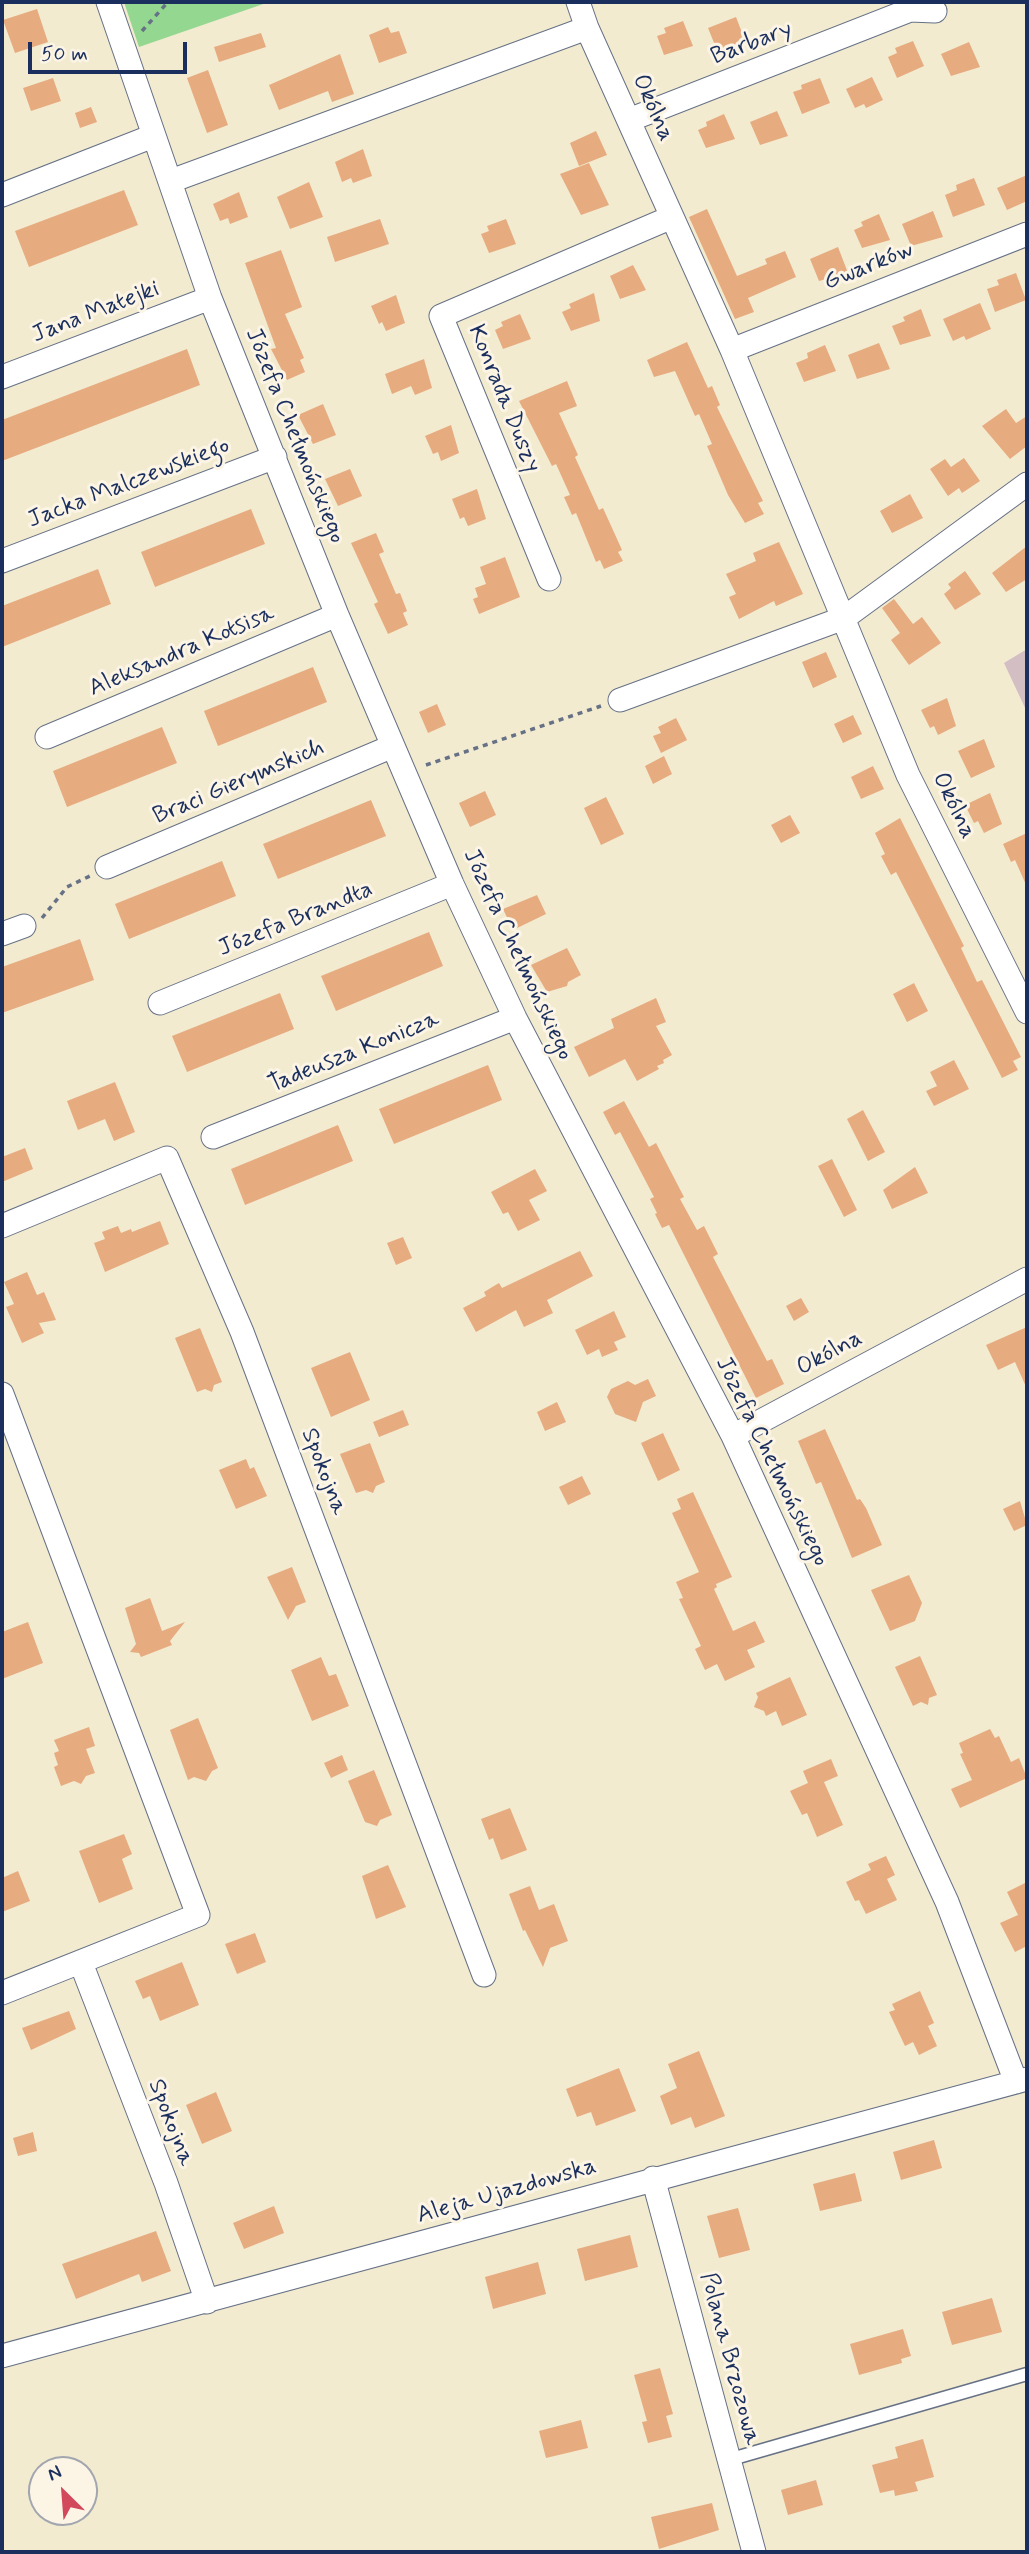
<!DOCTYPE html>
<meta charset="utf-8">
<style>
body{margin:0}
#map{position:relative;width:1029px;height:2554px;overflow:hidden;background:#f2ebd0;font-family:Mynerve,sans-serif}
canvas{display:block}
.frame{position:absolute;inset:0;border:4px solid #1b2f5e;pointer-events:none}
.north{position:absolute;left:28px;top:2456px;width:70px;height:70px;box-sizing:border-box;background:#fcf5e5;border:2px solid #a2a6af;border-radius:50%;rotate:335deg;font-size:19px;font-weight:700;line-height:28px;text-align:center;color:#1b2f5e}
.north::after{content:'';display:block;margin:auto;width:24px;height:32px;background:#d1495b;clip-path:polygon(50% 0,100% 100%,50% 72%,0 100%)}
.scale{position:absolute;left:28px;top:42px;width:159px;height:32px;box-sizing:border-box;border:4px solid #1b2f5e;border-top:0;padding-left:9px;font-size:21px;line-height:24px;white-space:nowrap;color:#1b2f5e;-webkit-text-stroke:5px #fcf5e5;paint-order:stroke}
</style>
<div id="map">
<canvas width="1029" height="2554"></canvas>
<div class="frame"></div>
<div class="north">N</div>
<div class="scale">50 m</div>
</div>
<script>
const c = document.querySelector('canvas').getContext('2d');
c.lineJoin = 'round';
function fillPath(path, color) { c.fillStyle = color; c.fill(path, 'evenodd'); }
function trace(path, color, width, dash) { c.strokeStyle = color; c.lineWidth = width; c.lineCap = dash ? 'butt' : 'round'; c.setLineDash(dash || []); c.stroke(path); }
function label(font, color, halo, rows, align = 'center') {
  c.font = font + ' Mynerve,sans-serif'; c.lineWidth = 6; c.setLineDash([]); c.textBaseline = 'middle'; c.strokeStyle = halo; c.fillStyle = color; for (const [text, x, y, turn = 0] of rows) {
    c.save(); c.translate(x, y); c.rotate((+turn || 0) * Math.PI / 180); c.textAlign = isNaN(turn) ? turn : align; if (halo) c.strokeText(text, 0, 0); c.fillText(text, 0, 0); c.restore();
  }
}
fillPath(new Path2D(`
 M1027 649V712L1004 663Z`), '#d2bec3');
fillPath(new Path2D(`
 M124 2H269L139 47Z`), '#93d790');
fillPath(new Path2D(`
 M37 9 48 42 15 53 3 20Z
 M736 17 746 43 727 51 725 47 717 50 708 28Z
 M683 21 693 46 664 55 657 36 666 33 664 28Z
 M388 27 391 33 399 31 407 53 379 63 369 35Z
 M261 33 266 47 219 62 214 47Z
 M913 41 924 66 897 78 888 57 897 53 895 48Z
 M969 42 980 67 951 76 941 54Z
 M340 54 354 94 332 102 328 91 279 110 269 85Z
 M208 70 228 125 207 133 187 78Z
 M872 77 883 100 866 108 864 104 855 108 846 89Z
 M53 78 61 101 31 111 23 88Z
 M820 78 830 103 802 114 793 92 802 89 801 85Z
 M91 107 97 122 80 128 75 113Z
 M777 111 788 136 760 145 750 122Z
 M724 114 735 139 706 148 698 130 707 126 706 122Z
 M596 131 607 155 579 166 570 143Z
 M363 149 372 176 353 183 351 178 342 182 335 162Z
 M589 163 609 205 581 215 560 174Z
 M1027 175V201L1007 210 997 188Z
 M974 178 985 205 953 217 945 195 957 190 956 185Z
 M309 182 323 217 290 229 277 197Z
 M124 190 138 225 29 267 15 231Z
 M239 192 248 217 230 224 228 218 220 221 213 204Z
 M707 209 737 276 767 264 765 259 785 251 796 277 748 298 754 312 735 319 689 217Z
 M933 211 943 237 911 246 902 224Z
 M879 214 890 240 862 248 854 230 863 226 861 222Z
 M380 219 389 244 335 262 327 237Z
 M506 219 516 244 489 253 481 234 489 231 487 226Z
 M838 247 848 273 819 281 810 259Z
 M281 250 302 307 285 314 304 358 300 360 305 372 287 380 271 349 276 348 245 263Z
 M633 265 646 290 620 299 610 276Z
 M1016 273 1026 300 995 312 987 289 999 285 997 280Z
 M594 293 600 321 571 331 562 312 571 308 569 304Z
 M396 295 405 323 386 331 382 322 379 324 371 306Z
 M980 303 991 329 966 340 964 336 953 341 943 319Z
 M921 309 931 336 900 345 892 326 905 321 903 317Z
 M520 314 531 339 503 349 495 330 503 326 501 322Z
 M687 342 708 388 712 386 720 405 717 407 763 501 758 503 764 514 745 523 728 495 707 446 712 444 699 414 695 416 675 371 654 377 647 360Z
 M879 343 890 369 857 379 848 355Z
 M825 345 836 371 804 382 796 363 808 358 807 353Z
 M187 349 200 385 2 461V420Z
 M424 359 432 388 415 395 411 386 392 394 385 374Z
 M567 381 577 406 559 413 578 455 575 457 599 510 603 508 622 550 618 552 623 561 604 569 600 560 596 562 576 513 572 515 564 497 570 495 556 464 552 466 519 401Z
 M323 404 336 435 313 444 298 415Z
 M1006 409 1016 423 1027 416V446L1010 459 982 426Z
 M451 425 459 453 441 461 438 452 433 454 425 436Z
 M964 458 980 481 962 493 959 488 948 496 930 469 945 459 951 467Z
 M350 469 362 496 338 506 325 479Z
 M477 489 486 519 468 526 464 517 460 519 452 499Z
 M910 494 923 518 892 533 880 511Z
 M251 509 265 544 155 587 141 552Z
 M376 533 384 552 379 554 396 594 400 593 407 611 403 613 408 625 388 634 374 604 378 602 351 543Z
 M779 542 803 594 776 606 774 601 739 619 729 597 736 594 726 574 756 561 753 553Z
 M1027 546V579L1006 592 992 573Z
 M505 557 520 597 479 614 473 599 478 597 475 588 486 584 480 567Z
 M98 569 111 604 2 647V606Z
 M965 571 981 594 955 610 944 594 951 588 948 584Z
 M894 599 913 624 922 617 941 643 909 665 891 640 900 633 882 608Z
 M826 652 837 677 813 688 802 662Z
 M313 667 327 702 218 746 204 711Z
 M947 698 956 726 938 735 934 726 930 728 921 710Z
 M437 704 446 725 428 733 419 712Z
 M853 715 862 734 843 743 834 724Z
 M676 718 687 740 661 753 653 736 661 733 658 727Z
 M162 727 177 763 67 807 53 771Z
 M984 739 995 767 971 778 958 751Z
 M664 756 672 774 653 784 645 766Z
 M873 766 884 789 861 799 851 777Z
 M485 791 496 815 470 827 459 803Z
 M990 793 1002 824 984 833 978 821 974 823 965 805Z
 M606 797 624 834 601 845 584 808Z
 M371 800 386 836 278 879 263 844Z
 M790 815 800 833 781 843 771 825Z
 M900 818 964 946 961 948 977 982 982 980 1021 1057 1013 1061 1018 1070 1002 1078 896 872 891 875 881 856 885 854 875 833Z
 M1027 833V887L1015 860 1011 862 1003 844Z
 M222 861 236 896 129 939 115 904Z
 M537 895 546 914 513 930 503 909Z
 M429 932 443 966 336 1011 321 976Z
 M80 939 94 980 2 1013V967Z
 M567 948 581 975 568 982 567 986 547 992 531 965Z
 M914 983 928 1011 907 1022 893 994Z
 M280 993 294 1029 187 1072 172 1036Z
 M656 998 666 1022 656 1026 672 1055 663 1060 664 1063 657 1066 659 1069 637 1081 625 1059 589 1077 574 1047 614 1028 611 1019Z
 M954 1060 969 1089 934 1106 926 1091 937 1086 930 1072Z
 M488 1065 502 1100 394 1144 379 1109Z
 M115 1082 135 1132 114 1141 105 1119 78 1130 67 1101Z
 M624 1101 649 1147 656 1143 684 1197 680 1199 697 1230 704 1226 718 1254 713 1257 767 1361 772 1359 784 1384 756 1398 669 1225 662 1228 655 1214 657 1213 650 1199 654 1197 620 1132 615 1135 603 1112Z
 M863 1110 885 1152 868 1161 847 1119Z
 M338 1125 353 1161 245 1205 231 1169Z
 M25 1148 33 1169 2 1182V1157Z
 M832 1159 857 1210 844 1217 818 1166Z
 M915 1167 928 1193 892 1209 883 1190Z
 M535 1169 547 1191 529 1200 540 1220 518 1231 508 1212 503 1214 491 1192Z
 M160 1221 169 1244 105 1272 94 1243 105 1239 102 1232 118 1226 121 1233 131 1229 132 1232Z
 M403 1237 412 1258 396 1265 387 1243Z
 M580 1251 593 1276 547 1300 553 1313 524 1327 516 1310 476 1332 463 1308 486 1296 484 1292 499 1283 502 1288Z
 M27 1272 37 1295 44 1292 56 1320 39 1323 44 1333 22 1343 6 1307 14 1304 4 1282Z
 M801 1298 809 1312 794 1321 786 1306Z
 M614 1311 626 1337 614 1342 618 1350 602 1357 599 1349 587 1355 575 1330Z
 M1027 1327V1389L1015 1362 998 1370 986 1345Z
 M200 1328 222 1382 214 1385 212 1392 205 1389 197 1392 175 1338Z
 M350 1352 370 1400 331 1417 311 1368Z
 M648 1379 656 1396 643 1402 636 1422 615 1414 607 1397 611 1389 628 1381 635 1385Z
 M557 1402 566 1422 545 1431 537 1412Z
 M403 1410 409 1425 379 1437 373 1422Z
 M825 1429 857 1500 860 1499 866 1508 882 1545 852 1558 821 1482 816 1484 798 1441Z
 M663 1433 680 1470 658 1481 641 1443Z
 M370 1443 385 1482 376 1486 373 1493 366 1490 356 1493 340 1454Z
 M246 1459 250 1469 254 1467 267 1496 236 1509 219 1470Z
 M582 1476 591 1494 568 1505 559 1487Z
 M693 1492 732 1577 716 1584 717 1587 714 1589 733 1631 755 1621 765 1642 747 1650 755 1667 725 1681 717 1664 705 1670 695 1649 701 1646 679 1599 683 1598 676 1582 699 1572 672 1513 681 1509 677 1499Z
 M1020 1501 1027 1525 1014 1531 1003 1509Z
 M292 1567 306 1602 296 1606 288 1620 267 1577Z
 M909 1575 922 1603 915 1621 890 1631 871 1590Z
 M150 1598 162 1631 185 1622 170 1641 172 1645 141 1657 139 1653 130 1652 136 1644 125 1608Z
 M28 1622 43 1663 2 1679V1632Z
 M920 1656 937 1695 929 1698 928 1705 921 1702 913 1706 895 1667Z
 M321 1657 329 1676 336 1674 349 1706 312 1721 291 1670Z
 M790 1677 807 1715 782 1726 776 1711 766 1716 764 1711 754 1707 758 1697 756 1693Z
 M198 1718 218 1768 212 1771 206 1781 194 1777 188 1780 170 1730Z
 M89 1727 95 1746 86 1749 95 1773 86 1776 81 1784 74 1781 61 1786 54 1767 58 1765 54 1753 59 1751 54 1740Z
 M990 1729 995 1738 999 1736 1011 1762 1019 1758 1027 1778 960 1808 951 1789 972 1780 960 1754 963 1753 959 1743Z
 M342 1755 348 1770 331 1778 324 1763Z
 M831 1759 838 1776 824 1782 843 1825 817 1837 807 1813 802 1815 790 1791 808 1783 803 1771Z
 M374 1770 392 1815 380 1820 377 1826 365 1822 348 1781Z
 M510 1808 527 1850 501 1860 493 1838 489 1840 481 1819Z
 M124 1834 132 1854 122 1859 133 1889 99 1903 79 1851Z
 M886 1856 895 1875 887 1879 897 1900 866 1914 859 1900 855 1901 846 1882 871 1870 868 1864Z
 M388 1865 406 1907 376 1919 362 1876Z
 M18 1871 30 1901 2 1912V1878Z
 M1027 1882V1946L1015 1952 1000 1923 1018 1915 1007 1892Z
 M530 1886 539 1910 554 1904 568 1941 550 1948 543 1967 525 1930 523 1931 509 1894Z
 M255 1933 266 1962 237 1974 225 1944Z
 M182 1962 199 2005 160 2021 150 1996 143 1999 135 1981Z
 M920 1991 934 2023 928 2026 937 2046 919 2055 913 2042 905 2046 889 2012 895 2010 892 2004Z
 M69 2011 76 2029 31 2050 22 2028Z
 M699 2051 725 2116 695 2128 691 2117 671 2125 660 2096 677 2088 668 2064Z
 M619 2068 636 2111 596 2126 591 2112 577 2117 566 2089Z
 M216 2092 232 2131 202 2144 186 2105Z
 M33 2132 37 2151 18 2156 13 2138Z
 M934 2140 942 2168 901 2180 893 2152Z
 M855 2173 862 2201 820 2211 813 2184Z
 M274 2206 284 2233 244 2249 233 2223Z
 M738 2208 750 2250 719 2258 707 2216Z
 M156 2231 171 2271 142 2282 139 2274 76 2299 62 2264Z
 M630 2235 638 2267 585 2281 577 2249Z
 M538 2262 546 2294 493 2309 485 2277Z
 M992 2298 1002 2332 952 2345 942 2312Z
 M903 2329 911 2356 901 2359 902 2363 859 2375 850 2344Z
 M660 2368 673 2414 666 2416 672 2437 648 2443 642 2422 647 2421 634 2375Z
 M581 2420 588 2448 546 2458 539 2431Z
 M923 2439 934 2477 915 2482 918 2491 895 2496 894 2490 880 2493 872 2465 898 2458 895 2447Z
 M816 2480 823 2505 788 2515 781 2490Z
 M712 2503 719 2530 659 2549 651 2517Z`), '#e7ab80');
const lane = new Path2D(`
 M728 2460 1027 2374`);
const street = new Path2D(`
 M108 2 210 298 337 615 452 884 515 1018 733 1436 947 1902 1016 2082
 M578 2 587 28
 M629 120 910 10 935 11
 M171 181 587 28 732 350 908 775 1027 1012
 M2 195 153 136
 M732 350 1027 234
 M2 377 210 298
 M2 561 275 457
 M549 579 441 316 672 217
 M620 700 844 618 1027 484
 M47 737 337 615
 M107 867 393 746
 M2 934 24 926
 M160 1003 452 884
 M213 1137 515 1018
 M2 1226 167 1158 242 1332 484 1975
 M2 1394 198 1915 2 1993
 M733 1436 1027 1279
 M81 1963 166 2183 207 2302
 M653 2178 754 2552
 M2 2356 1027 2079`);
trace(lane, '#667186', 15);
trace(street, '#667186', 25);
trace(new Path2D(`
 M142 31 168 2
 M426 765 601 706
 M42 918 67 887 90 876`), '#667186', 3.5, [5, 5]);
trace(lane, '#fff', 12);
trace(street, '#fff', 23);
label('24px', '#1b2f5e', '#fcf5e5', [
 ["Barbary",752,44,-21],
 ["Okólna",652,108,66],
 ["Gwarków",869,267,-22],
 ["Jana Matejki",96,313,-21],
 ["Konrada Duszy",503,399,68],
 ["Józefa Chełmońskiego",294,436,68],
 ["Jacka Malczewskiego",129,484,-21],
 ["Aleksandra Kotsisa",182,652,-23],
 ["Braci Gierymskich",239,783,-23],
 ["Okólna",953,806,64],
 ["Józefa Brandta",296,920,-22],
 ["Józefa Chełmońskiego",517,955,65],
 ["Tadeusza Konicza",354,1053,-22],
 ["Okólna",830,1354,-28],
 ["Józefa Chełmońskiego",771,1462,64],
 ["Spokojna",323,1472,69],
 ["Spokojna",170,2123,69],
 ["Aleja Ujazdowska",507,2192,-16],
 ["Polana Brzozowa",729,2359,75]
]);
</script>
